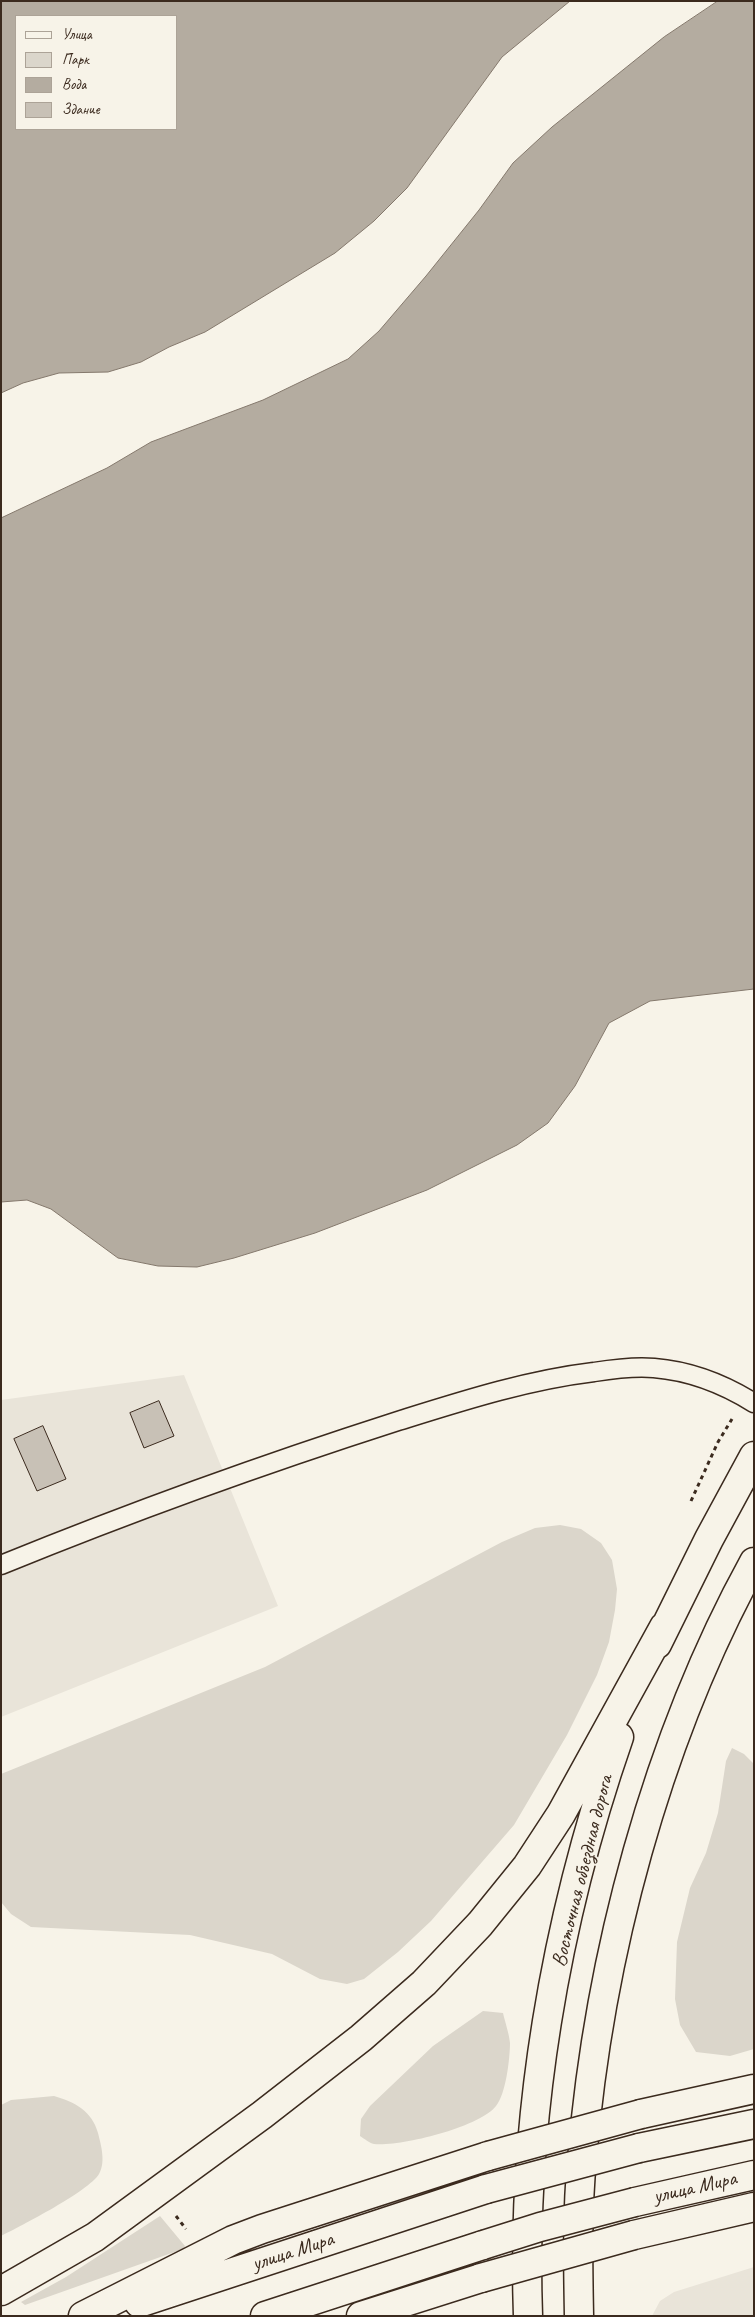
<!DOCTYPE html>
<meta charset="utf-8">
<style>
body{margin:0}
#map{position:relative;width:755px;height:2317px;overflow:hidden;background:#f7f3e8;font-family:Caveat,sans-serif}
canvas{display:block}
.frame{position:absolute;inset:0;border:2px solid #3b2a1e;pointer-events:none}
.legend{position:absolute;left:15px;top:15px;width:162px;height:115px;box-sizing:border-box;background:#f7f3e8;border:1px solid #aca397;margin:0;padding:6px 9px;list-style:none;font-size:15px;color:#3b2a1e}
.legend li{display:flex;align-items:center;gap:10px;height:25px}
.legend b{width:25px;border:1px solid #aca397}
</style>
<div id="map">
<canvas width="755" height="2317"></canvas>
<div class="frame"></div>
<ul class="legend">
<li><b style="height:6px;background:#f7f3e8"></b>Улица</li>
<li><b style="height:14px;background:#dbd6cb"></b>Парк</li>
<li><b style="height:14px;background:#b4aca0"></b>Вода</li>
<li><b style="height:14px;background:#c8c1b6"></b>Здание</li>
</ul>
</div>
<script>
const c = document.querySelector('canvas').getContext('2d');
c.lineJoin = 'round';
function fillPath(path, color) { c.fillStyle = color; c.fill(path, 'evenodd'); }
function trace(path, color, width, dash) { c.strokeStyle = color; c.lineWidth = width; c.lineCap = dash ? 'butt' : 'round'; c.setLineDash(dash || []); c.stroke(path); }
function label(font, color, halo, rows, align = 'center') {
  c.font = font + ' Caveat,sans-serif'; c.lineWidth = 4; c.setLineDash([]); c.textBaseline = 'middle'; c.strokeStyle = halo; c.fillStyle = color; for (const [text, x, y, turn = 0] of rows) {
    c.save(); c.translate(x, y); c.rotate((+turn || 0) * Math.PI / 180); c.textAlign = isNaN(turn) ? turn : align; if (halo) c.strokeText(text, 0, 0); c.fillText(text, 0, 0); c.restore();
  }
}
fillPath(new Path2D(`
 M184 1375 278 1606 1 1717V1400Z
 M754 2267V2316H652L660 2301 674 2292Z`), '#e9e4d9');
fillPath(new Path2D(`
 M560 1525 581 1529 601 1543 612 1560 617 1589 615 1610 609 1642 597 1675 567 1735 514 1825 431 1921 398 1952 364 1979 347 1984 320 1979 272 1954 190 1935 31 1927 11 1914 1 1902V1774L265 1667 502 1542 535 1528Z
 M732 1748 744 1754 754 1764V2049L730 2056 696 2052 680 2025 675 1999 677 1942 690 1888 706 1853 718 1813 726 1761Z
 M483 2011 503 2013C505 2022 509 2033 510 2043 510 2058 506 2094 496 2106 480 2127 400 2147 374 2144 369 2143 365 2139 360 2136L361 2119 370 2106 433 2046Z
 M54 2096C75 2102 92 2111 98 2133 101 2145 106 2162 99 2174 89 2191 21 2226 1 2236V2105L11 2100Z
 M160 2216 185 2246 183 2249 25 2305 21 2302 66 2277Z`), '#dbd6cb');
const water = new Path2D(`
 M1 1H570L502 57 407 188 374 221 335 253 205 332 169 347 141 362 108 372 59 373 23 383 1 393ZM16 16H176V129H16Z
 M718 1H754V989L650 1001 609 1023 575 1086 548 1123 517 1145 427 1190 315 1233 234 1258 197 1267 158 1266 118 1258 51 1209 27 1200 1 1202V518L107 468 151 442 263 400 348 359 379 331 426 276 479 210 513 163 552 127 664 37Z`);
fillPath(water, '#b4aca0');
trace(water, '#84786c', 1);
const building = new Path2D(`
 M159 1401 174 1436 144 1448 130 1413Z
 M43 1426 66 1479 37 1491 14 1439Z`);
fillPath(building, '#c8c1b6');
trace(building, '#3b2a1e', 1);
const service = new Path2D(`
 M1 1565C131 1512 264 1464 398 1421 462 1401 527 1380 594 1372 613 1369 634 1366 654 1368 691 1371 722 1383 754 1403`);
const primary = new Path2D(`
 M657 1644 709 1539 754 1456
 M641 2114 754 2089
 M639 2148 754 2124
 M635 2202 754 2175
 M634 2235 754 2207
 M1 2291 95 2237 262 2115 361 2038 424 1983 480 1924 527 1866 561 1814 664 1627
 M139 2303 486 2189
 M83 2316 233 2240 262 2229 488 2156
 M265 2316 483 2245
 M361 2316 481 2278
 M528 2316C521 2120 555 1921 619 1737
 M579 2316C578 2263 577 2211 582 2159 599 1957 656 1740 754 1562`);
trace(service, '#3b2a1e', 21);
trace(primary, '#3b2a1e', 31);
trace(new Path2D(`
 M691 1501 718 1442 732 1419
 M176 2216 186 2229`), '#3b2a1e', 3, [4, 4]);
trace(service, '#f7f3e8', 18);
trace(primary, '#f7f3e8', 28);
const primaryBridge = new Path2D(`
 M488 2156 641 2114
 M486 2189 639 2148
 M483 2245 540 2227 635 2202
 M481 2278 634 2235`);
trace(primaryBridge, '#3b2a1e', 31, []);
trace(primaryBridge, '#f7f3e8', 28);
label('21px', '#3b2a1e', '#f7f3e8', [
 ["Восточная объездная дорога",583,1871,-76],
 ["улица Мира",695,2188,-13],
 ["улица Мира",293,2252,-18]
]);
</script>
